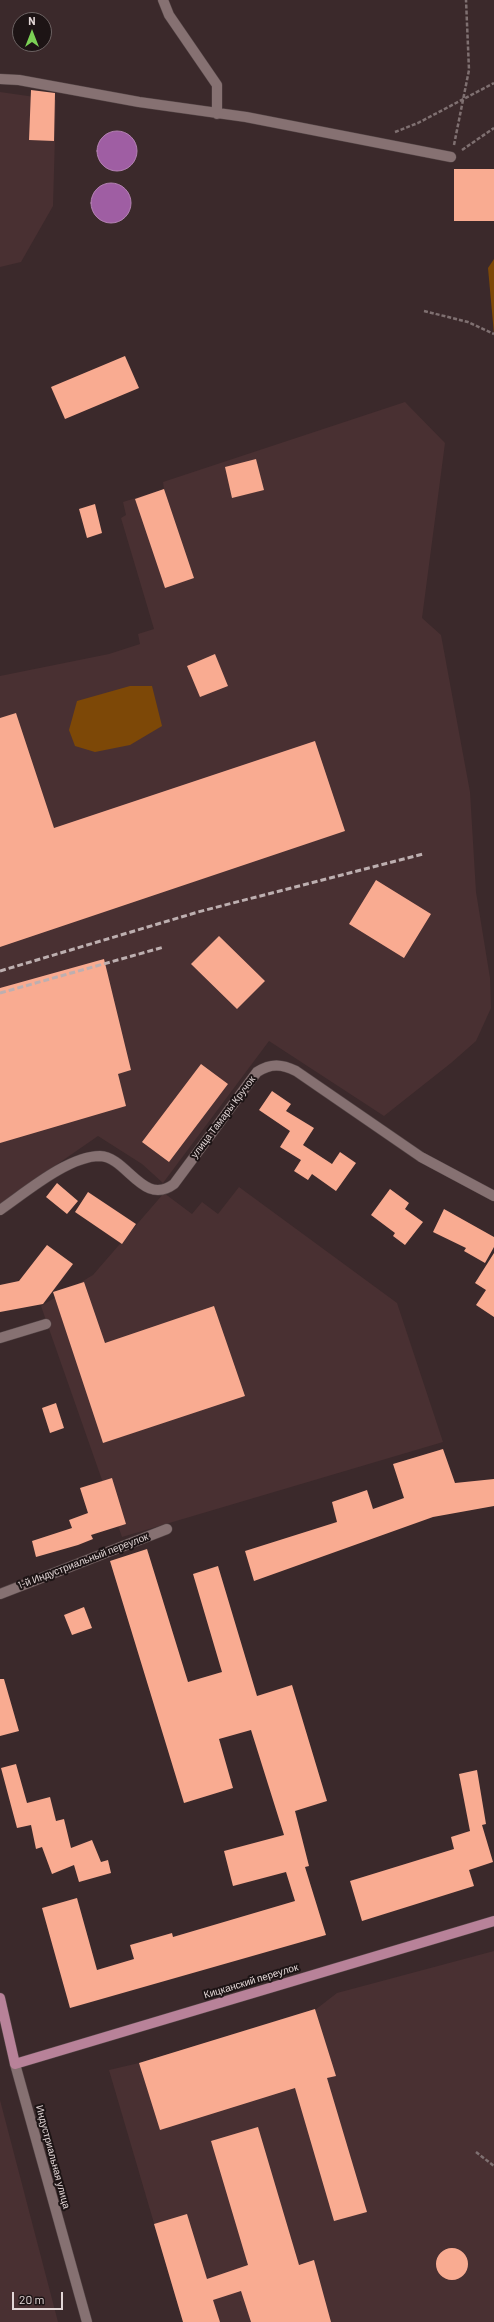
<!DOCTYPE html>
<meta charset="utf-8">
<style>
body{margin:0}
#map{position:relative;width:494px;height:2322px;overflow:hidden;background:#3b292b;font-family:Barlow,sans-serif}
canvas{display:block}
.north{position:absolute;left:12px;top:12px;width:40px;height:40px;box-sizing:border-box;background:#1d1415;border:1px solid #6c6262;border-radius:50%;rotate:0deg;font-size:11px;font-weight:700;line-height:16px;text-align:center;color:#e2d6d6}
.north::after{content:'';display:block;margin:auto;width:14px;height:18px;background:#7bd155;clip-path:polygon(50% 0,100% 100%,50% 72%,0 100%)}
.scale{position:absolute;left:12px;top:2292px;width:51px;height:18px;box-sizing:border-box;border:2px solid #e2d6d6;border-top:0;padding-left:5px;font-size:12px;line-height:14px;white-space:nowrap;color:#e2d6d6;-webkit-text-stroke:3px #1d1415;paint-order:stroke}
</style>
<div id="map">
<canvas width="494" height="2322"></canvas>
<div class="north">N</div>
<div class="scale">20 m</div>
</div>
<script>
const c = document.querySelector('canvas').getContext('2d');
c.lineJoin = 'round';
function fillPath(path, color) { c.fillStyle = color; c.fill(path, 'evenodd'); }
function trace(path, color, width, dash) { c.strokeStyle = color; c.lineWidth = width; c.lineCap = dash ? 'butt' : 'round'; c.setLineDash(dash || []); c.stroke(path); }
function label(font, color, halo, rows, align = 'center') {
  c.font = font + ' Barlow,sans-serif'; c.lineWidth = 4; c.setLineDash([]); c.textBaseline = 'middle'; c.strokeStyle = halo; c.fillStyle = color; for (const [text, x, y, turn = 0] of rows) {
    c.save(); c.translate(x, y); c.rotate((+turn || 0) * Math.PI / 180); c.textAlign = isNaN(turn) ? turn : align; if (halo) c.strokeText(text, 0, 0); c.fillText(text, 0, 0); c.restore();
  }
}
fillPath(new Path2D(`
 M0 92 56 100 53 206 21 262 0 267Z
 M405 402 445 443 422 618 441 635 470 792 476 892 490 978 491 1008 476 1041 451 1063 384 1116 269 1041 163 1183 142 1164 98 1136 0 1204V676L109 654 140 644 138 634 154 629 121 518 126 515 123 502 164 489 163 482Z
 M239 1187 397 1303 443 1442 122 1537 41 1306 93 1275 164 1193 192 1214 202 1202 218 1214Z
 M494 1951V2322H183L109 2070 139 2063 315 2010 337 1993Z
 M0 2100 58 2322H0Z`), '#493032');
fillPath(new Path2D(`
 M494 259V334L488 268Z
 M130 686H152L162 726 130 745 95 752 75 746 69 730 77 701Z`), '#7d4807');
const water = new Path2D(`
 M97 151a20 20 0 1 1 40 0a20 20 0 1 1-40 0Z
 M91 203a20 20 0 1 1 40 0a20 20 0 1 1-40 0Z`);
fillPath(water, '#9f5ea3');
trace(water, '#b382b2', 1);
fillPath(new Path2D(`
 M31 90 55 93 54 141 29 140Z
 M454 169H494V221H454Z
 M125 356 139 388 65 419 51 387Z
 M256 459 264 490 232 498 225 467Z
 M164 489 194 578 165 588 135 499Z
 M95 504 102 533 87 538 79 509Z
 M215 654 228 686 200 697 187 666Z
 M16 713 54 828 315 741 345 831 0 947V718Z
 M376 880 431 914 404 958 349 924Z
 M219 936 265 981 237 1009 191 964Z
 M104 959 131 1070 118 1074 126 1106 0 1143V988Z
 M201 1064 228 1084 169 1162 142 1142Z
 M272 1091 291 1104 286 1111 314 1128 303 1145 332 1164 340 1152 356 1163 336 1191 312 1174 308 1180 294 1171 301 1160 280 1147 290 1131 259 1110Z
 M57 1183 78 1201 67 1214 46 1197Z
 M390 1189 409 1203 405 1209 423 1222 405 1245 393 1236 395 1233 371 1215Z
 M88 1192 136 1224 122 1244 75 1212Z
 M444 1209 494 1237V1247L485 1263 464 1251 466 1248 433 1232Z
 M47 1245 73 1264 43 1304 0 1312V1285L19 1281Z
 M494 1253V1317L476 1305 486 1290 475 1283Z
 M84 1282 105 1343 214 1306 245 1396 103 1443 53 1292Z
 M56 1403 64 1428 50 1433 42 1408Z
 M443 1449 455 1483 494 1479V1506L433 1517 254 1581 245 1551 337 1522 332 1502 367 1490 373 1509 404 1498 393 1464Z
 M112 1478 126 1524 91 1535 93 1539 78 1545 36 1557 32 1541 72 1528 69 1520 88 1513 80 1488Z
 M147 1549 188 1682 222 1672 193 1574 218 1566 257 1696 292 1685 327 1801 295 1811 309 1866 305 1867 326 1935 70 2008 42 1908 77 1898 97 1970 134 1959 130 1945 172 1933 173 1937 295 1901 286 1872 233 1886 224 1851 284 1835 251 1730 219 1739 233 1788 184 1803 110 1561Z
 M84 1607 92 1628 72 1635 64 1615Z
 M0 1679H4L19 1731 0 1736Z
 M16 1764 27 1803 50 1797 56 1821 64 1819 71 1848 92 1840 101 1862 108 1860 111 1873 79 1882 74 1865 52 1874 42 1847 36 1849 31 1825 17 1828 1 1768Z
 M477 1770 486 1824 482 1825 493 1862 469 1870 474 1886 362 1921 350 1881 454 1849 451 1837 470 1831 459 1774Z
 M315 2009 336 2076 327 2078 367 2212 334 2221 295 2088 160 2130 139 2063Z
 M258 2127 299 2265 314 2260 331 2322H251L241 2291 213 2300 220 2322H183L154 2224 187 2214 207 2279 248 2265 211 2141Z
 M436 2264a16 16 0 1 1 32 0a16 16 0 1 1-32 0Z`), '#f9ab91');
const minor = new Path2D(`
 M163 0 169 15 217 85V114
 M0 79 19 80 139 102 246 117 451 157
 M0 1210C25 1193 68 1156 100 1156 127 1157 143 1207 174 1184L257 1072C271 1063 282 1064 296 1071L421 1157 494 1196
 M0 1338 46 1324
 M0 1594 167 1529
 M15 2064 87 2322`);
const major = new Path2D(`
 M0 1998 15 2064 494 1921`);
trace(minor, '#544546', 11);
trace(major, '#544546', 11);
trace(new Path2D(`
 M395 132 418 123 494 83
 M454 145 469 70 466 0
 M462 150 494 128
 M424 311 468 322 494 334
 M476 2152 494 2166`), '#7f7071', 2.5, [4, 2]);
trace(minor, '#867172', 10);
trace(major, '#b88299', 10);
trace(new Path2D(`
 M0 971 198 912 423 854
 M0 993 164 947`), '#bdafb0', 3, [6, 3]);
label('10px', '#e2d6d6', '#1d1415', [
 ["улица Тамары Кручок",223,1117,-53],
 ["1-й Индустриальный переулок",83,1561,-21],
 ["Кицканский переулок",251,1981,-17],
 ["Индустриальная улица",53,2157,75]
]);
</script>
